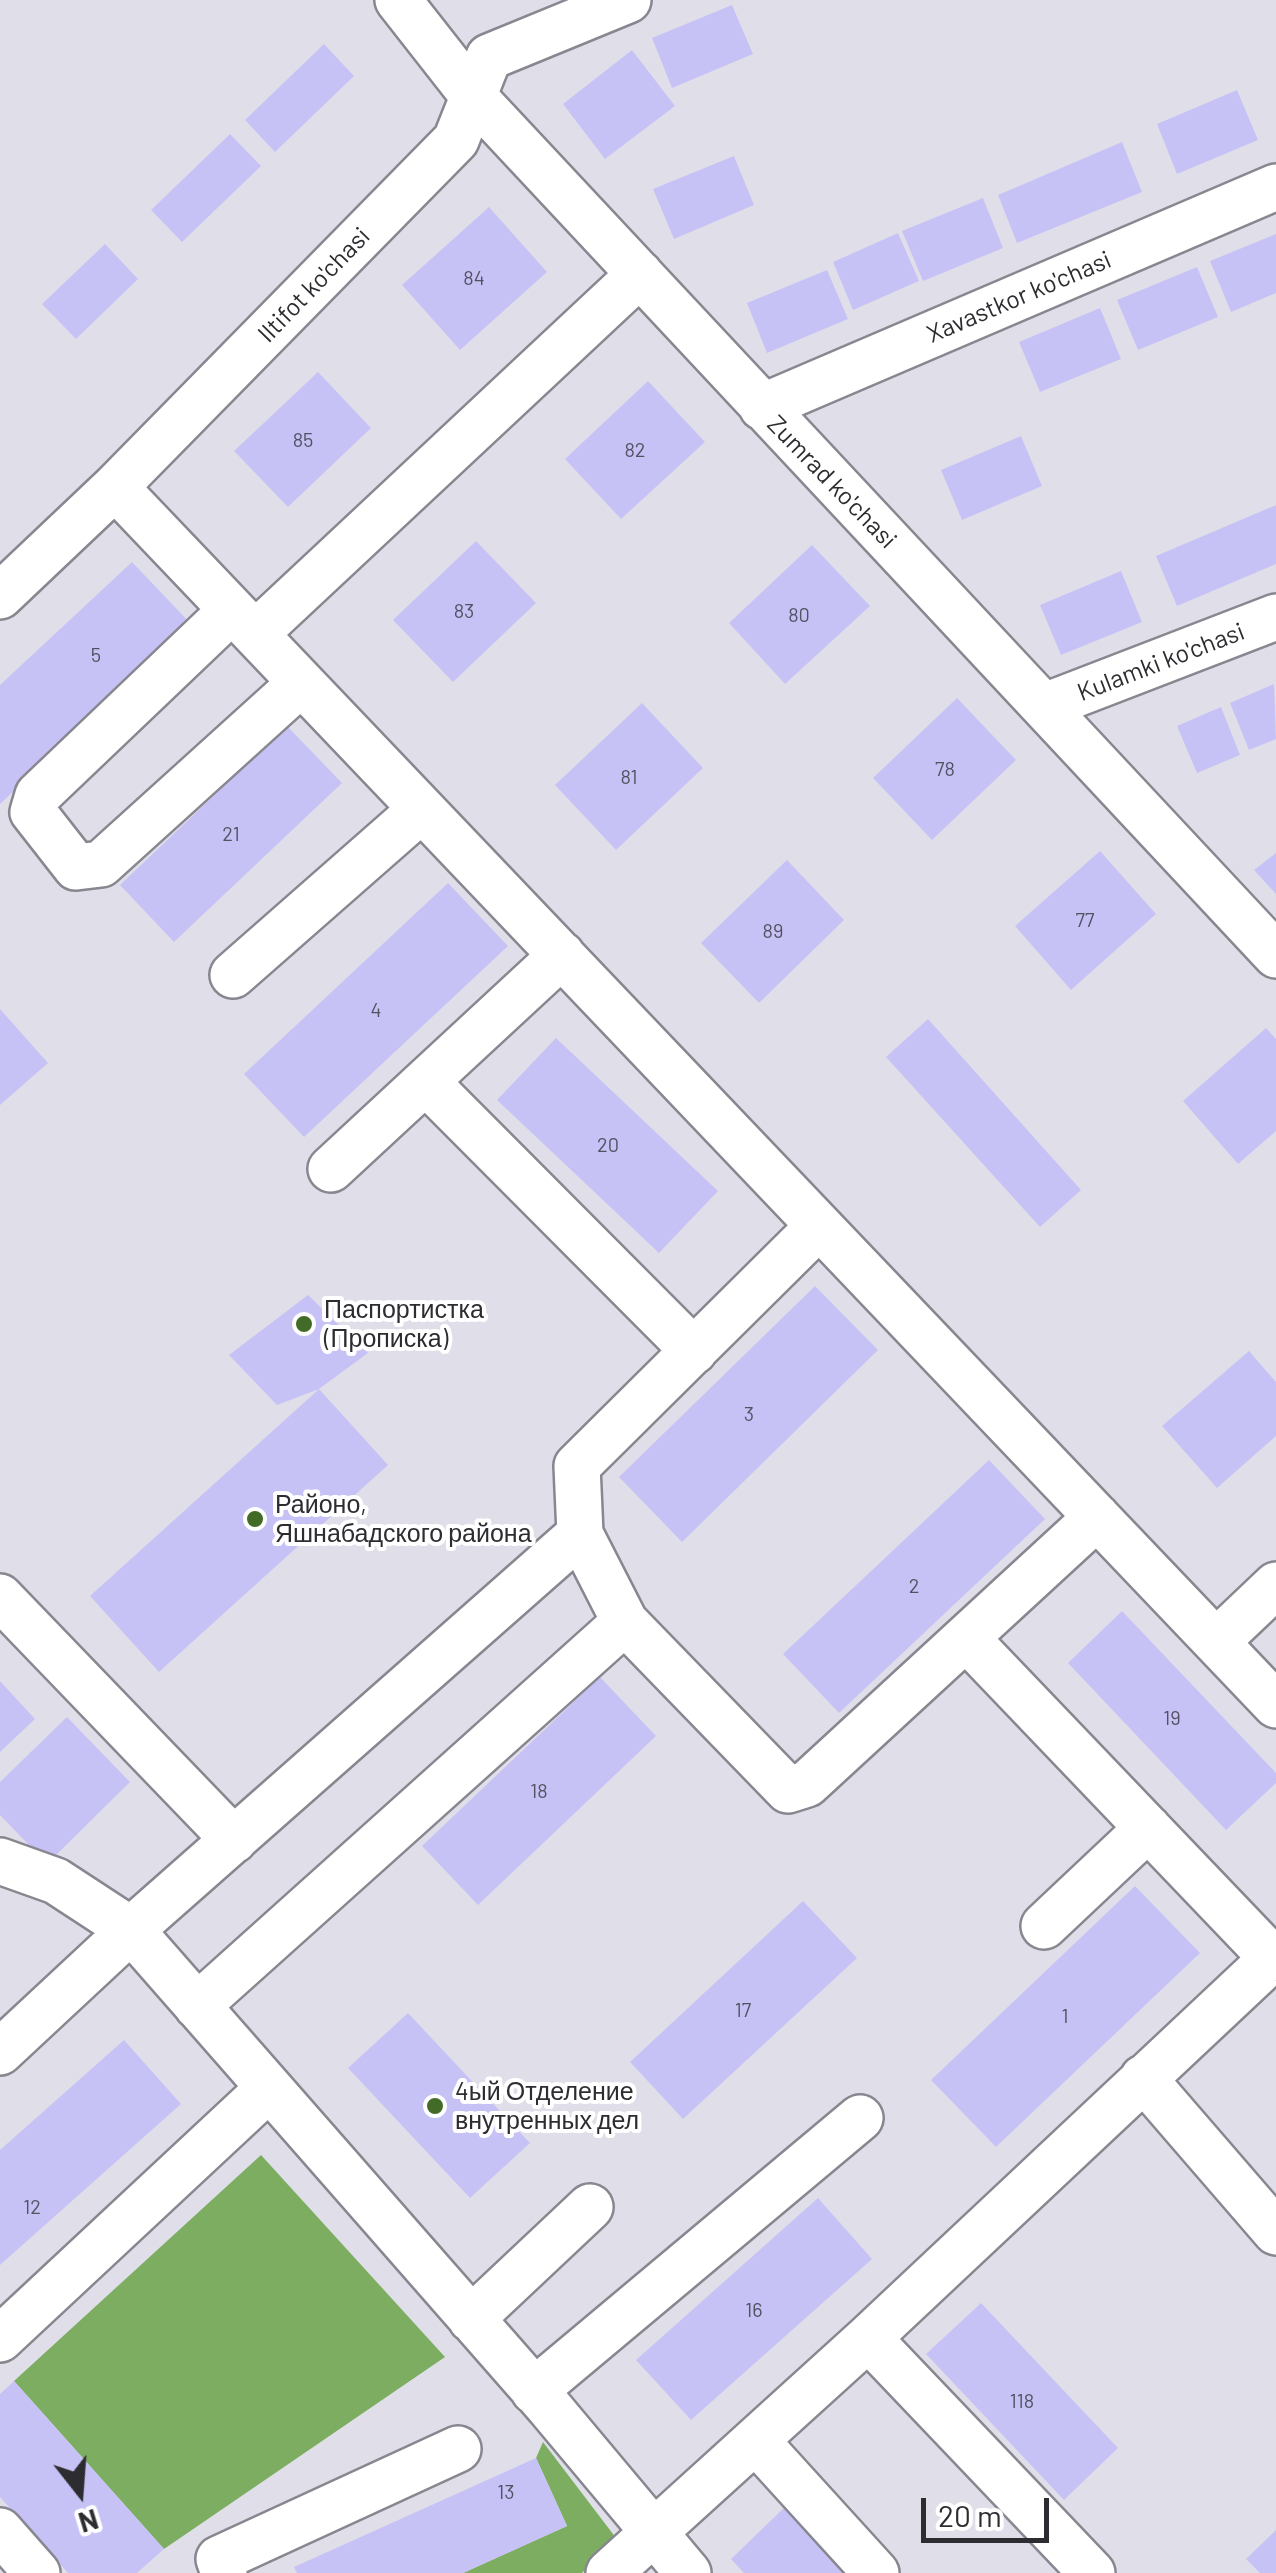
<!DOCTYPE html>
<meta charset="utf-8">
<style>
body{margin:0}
#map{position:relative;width:1276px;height:2573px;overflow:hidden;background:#e0dfe9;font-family:Barlow,sans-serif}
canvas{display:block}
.north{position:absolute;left:30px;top:2443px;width:100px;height:100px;-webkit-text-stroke:8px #fff;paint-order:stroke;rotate:163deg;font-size:28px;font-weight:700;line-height:40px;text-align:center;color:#2d2d31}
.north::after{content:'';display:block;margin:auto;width:35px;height:45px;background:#2d2d31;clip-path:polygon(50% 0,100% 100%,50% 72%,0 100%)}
.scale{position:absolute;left:921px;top:2498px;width:128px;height:45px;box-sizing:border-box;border:5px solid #2d2d31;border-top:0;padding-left:12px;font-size:30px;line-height:35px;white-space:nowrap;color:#2d2d31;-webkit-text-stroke:8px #fff;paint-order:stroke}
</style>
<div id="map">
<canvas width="1276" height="2573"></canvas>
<div class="north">N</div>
<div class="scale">20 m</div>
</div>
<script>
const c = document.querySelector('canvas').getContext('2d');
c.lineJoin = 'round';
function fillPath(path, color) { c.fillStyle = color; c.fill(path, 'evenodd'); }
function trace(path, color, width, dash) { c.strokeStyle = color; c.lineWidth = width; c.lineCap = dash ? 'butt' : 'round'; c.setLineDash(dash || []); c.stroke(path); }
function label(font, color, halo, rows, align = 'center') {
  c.font = font + ' Barlow,sans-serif'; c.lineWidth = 8; c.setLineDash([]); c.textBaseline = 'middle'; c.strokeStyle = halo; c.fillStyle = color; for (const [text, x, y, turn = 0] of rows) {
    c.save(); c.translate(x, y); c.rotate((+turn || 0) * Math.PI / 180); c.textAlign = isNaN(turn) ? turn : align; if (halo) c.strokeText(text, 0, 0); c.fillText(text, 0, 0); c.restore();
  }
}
fillPath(new Path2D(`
 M261 2155 445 2357 164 2549 14 2381Z
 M543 2442 616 2538 582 2573H463L567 2526 536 2458Z`), '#7cad60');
fillPath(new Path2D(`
 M732 5 753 54 672 88 652 38Z
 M324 44 354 76 275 152 245 120Z
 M632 50 675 106 605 159 563 104Z
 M1237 90 1258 140 1177 174 1157 124Z
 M230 134 261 166 182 242 151 210Z
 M1122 142 1142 192 1017 243 998 195Z
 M734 156 754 205 674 239 653 189Z
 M983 198 1003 248 923 281 902 231Z
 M489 207 547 272 460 350 402 285Z
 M898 233 919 281 853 310 833 262Z
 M1276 234V293L1231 312 1210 261Z
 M105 244 138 279 76 339 42 304Z
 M1197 267 1218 317 1138 350 1117 300Z
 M827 270 848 319 767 353 747 303Z
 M1100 308 1121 359 1040 392 1019 342Z
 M318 372 371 428 288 507 234 451Z
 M648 381 705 442 621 519 565 459Z
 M1021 436 1042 486 962 520 941 470Z
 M1276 505V564L1177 606 1156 556Z
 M476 541 536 603 453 682 393 620Z
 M812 545 870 606 785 684 729 623Z
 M132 562 192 625 0 804V685Z
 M1121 571 1142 622 1061 655 1040 605Z
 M1274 684 1276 739 1249 750 1230 703Z
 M957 698 1016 760 932 840 873 778Z
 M642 703 703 768 616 850 555 785Z
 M1221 707 1240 755 1197 773 1177 726Z
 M287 726 342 783 174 942 120 885Z
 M1100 851 1156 914 1071 990 1015 926Z
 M1276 853V894L1254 870Z
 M787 860 844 920 759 1003 701 943Z
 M448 883 508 946 304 1137 244 1074Z
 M0 1009 48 1063 0 1105Z
 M928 1019 1081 1190 1040 1227 886 1057Z
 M1266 1028 1276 1039V1131L1238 1164 1183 1101Z
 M556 1038 718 1191 659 1253 497 1100Z
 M815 1286 878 1350 682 1542 619 1477Z
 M308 1295 368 1353 319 1389 277 1405 229 1355Z
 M1249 1351 1276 1382V1436L1217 1488 1162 1426Z
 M319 1389 388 1465 159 1672 90 1596Z
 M989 1460 1045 1519 839 1713 783 1654Z
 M1122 1611 1276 1773V1783L1226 1830 1068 1663Z
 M600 1677 656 1736 478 1905 422 1846Z
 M0 1681 35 1719 0 1752Z
 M67 1717 130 1782 47 1864 0 1815V1782Z
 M1135 1886 1200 1953 996 2147 931 2080Z
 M803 1901 857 1958 683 2119 630 2062Z
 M408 2013 530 2143 470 2198 348 2068Z
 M124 2040 181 2104 0 2265V2150Z
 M818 2198 872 2259 691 2420 636 2360Z
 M981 2303 1118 2448 1064 2500 926 2354Z
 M14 2381 164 2549 137 2573H68L0 2497V2394Z
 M536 2458 567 2526 463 2573H297L294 2567Z
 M788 2504 853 2573H744L731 2559Z
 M1276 2530V2573H1260L1246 2559Z`), '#c7c2f6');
const minor = new Path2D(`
 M398 0 474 97 1276 955
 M762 407 1276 187
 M115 487 1276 1705
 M0 596 115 487 456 140 489 57 628 0
 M232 610 38 795 33 812 76 867 101 864 301 683
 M255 634 640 274
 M1045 706 1276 617
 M233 975 422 809
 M427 1083 694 1351
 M331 1169 562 955
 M819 1226 577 1466 580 1534 625 1622 788 1790 807 1784 1097 1517
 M0 1597 234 1840
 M966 1638 1272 1958
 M1216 1642 1276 1585
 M0 1861 56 1881 131 1930 549 2407 688 2573
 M1044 1926 1148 1828
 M197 2006 625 1622
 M0 2052 131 1930 580 1534
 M1143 2078 1276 2232
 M471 2319 590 2207
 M868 2338 1092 2573
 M0 2339 268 2089
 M534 2391 860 2118
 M756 2441 876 2573
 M0 2531 37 2573
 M224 2573 219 2559 458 2449
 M609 2573 868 2338 1276 1955`);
trace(minor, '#888790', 50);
trace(minor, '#fff', 45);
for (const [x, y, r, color] of [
 [304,1324,10,"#426b28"],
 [255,1519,10,"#426b28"],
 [435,2106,10,"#426b28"]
]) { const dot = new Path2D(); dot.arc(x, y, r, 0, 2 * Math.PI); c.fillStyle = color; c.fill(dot); trace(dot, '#fff', 4); }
label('20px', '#545262', null, [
 ["84",474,278],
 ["85",303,440],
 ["82",635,450],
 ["83",464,611],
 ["80",799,615],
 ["5",96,655],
 ["78",945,769],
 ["81",629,777],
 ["21",231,834],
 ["77",1085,920],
 ["89",773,931],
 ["4",376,1010],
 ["20",608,1145],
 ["3",749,1414],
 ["2",914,1586],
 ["19",1172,1718],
 ["18",539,1791],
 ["17",743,2010],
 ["1",1065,2016],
 ["12",32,2207],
 ["16",754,2310],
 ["118",1022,2401],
 ["13",506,2492]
]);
label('25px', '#2d2d31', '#fff', [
 ["Iltifot ko'chasi",314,285,-46],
 ["Xavastkor ko'chasi",1019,297,-23],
 ["Zumrad ko'chasi",832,482,46],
 ["Kulamki ko'chasi",1161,662,-21]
]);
label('25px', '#2d2d31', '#fff', [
 ["Паспортистка",324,1310],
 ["(Прописка)",324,1339],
 ["Районо,",275,1505],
 ["Яшнабадского района",275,1534],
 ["4ый Отделение",455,2092],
 ["внутренных дел",455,2121]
], 'left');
</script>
